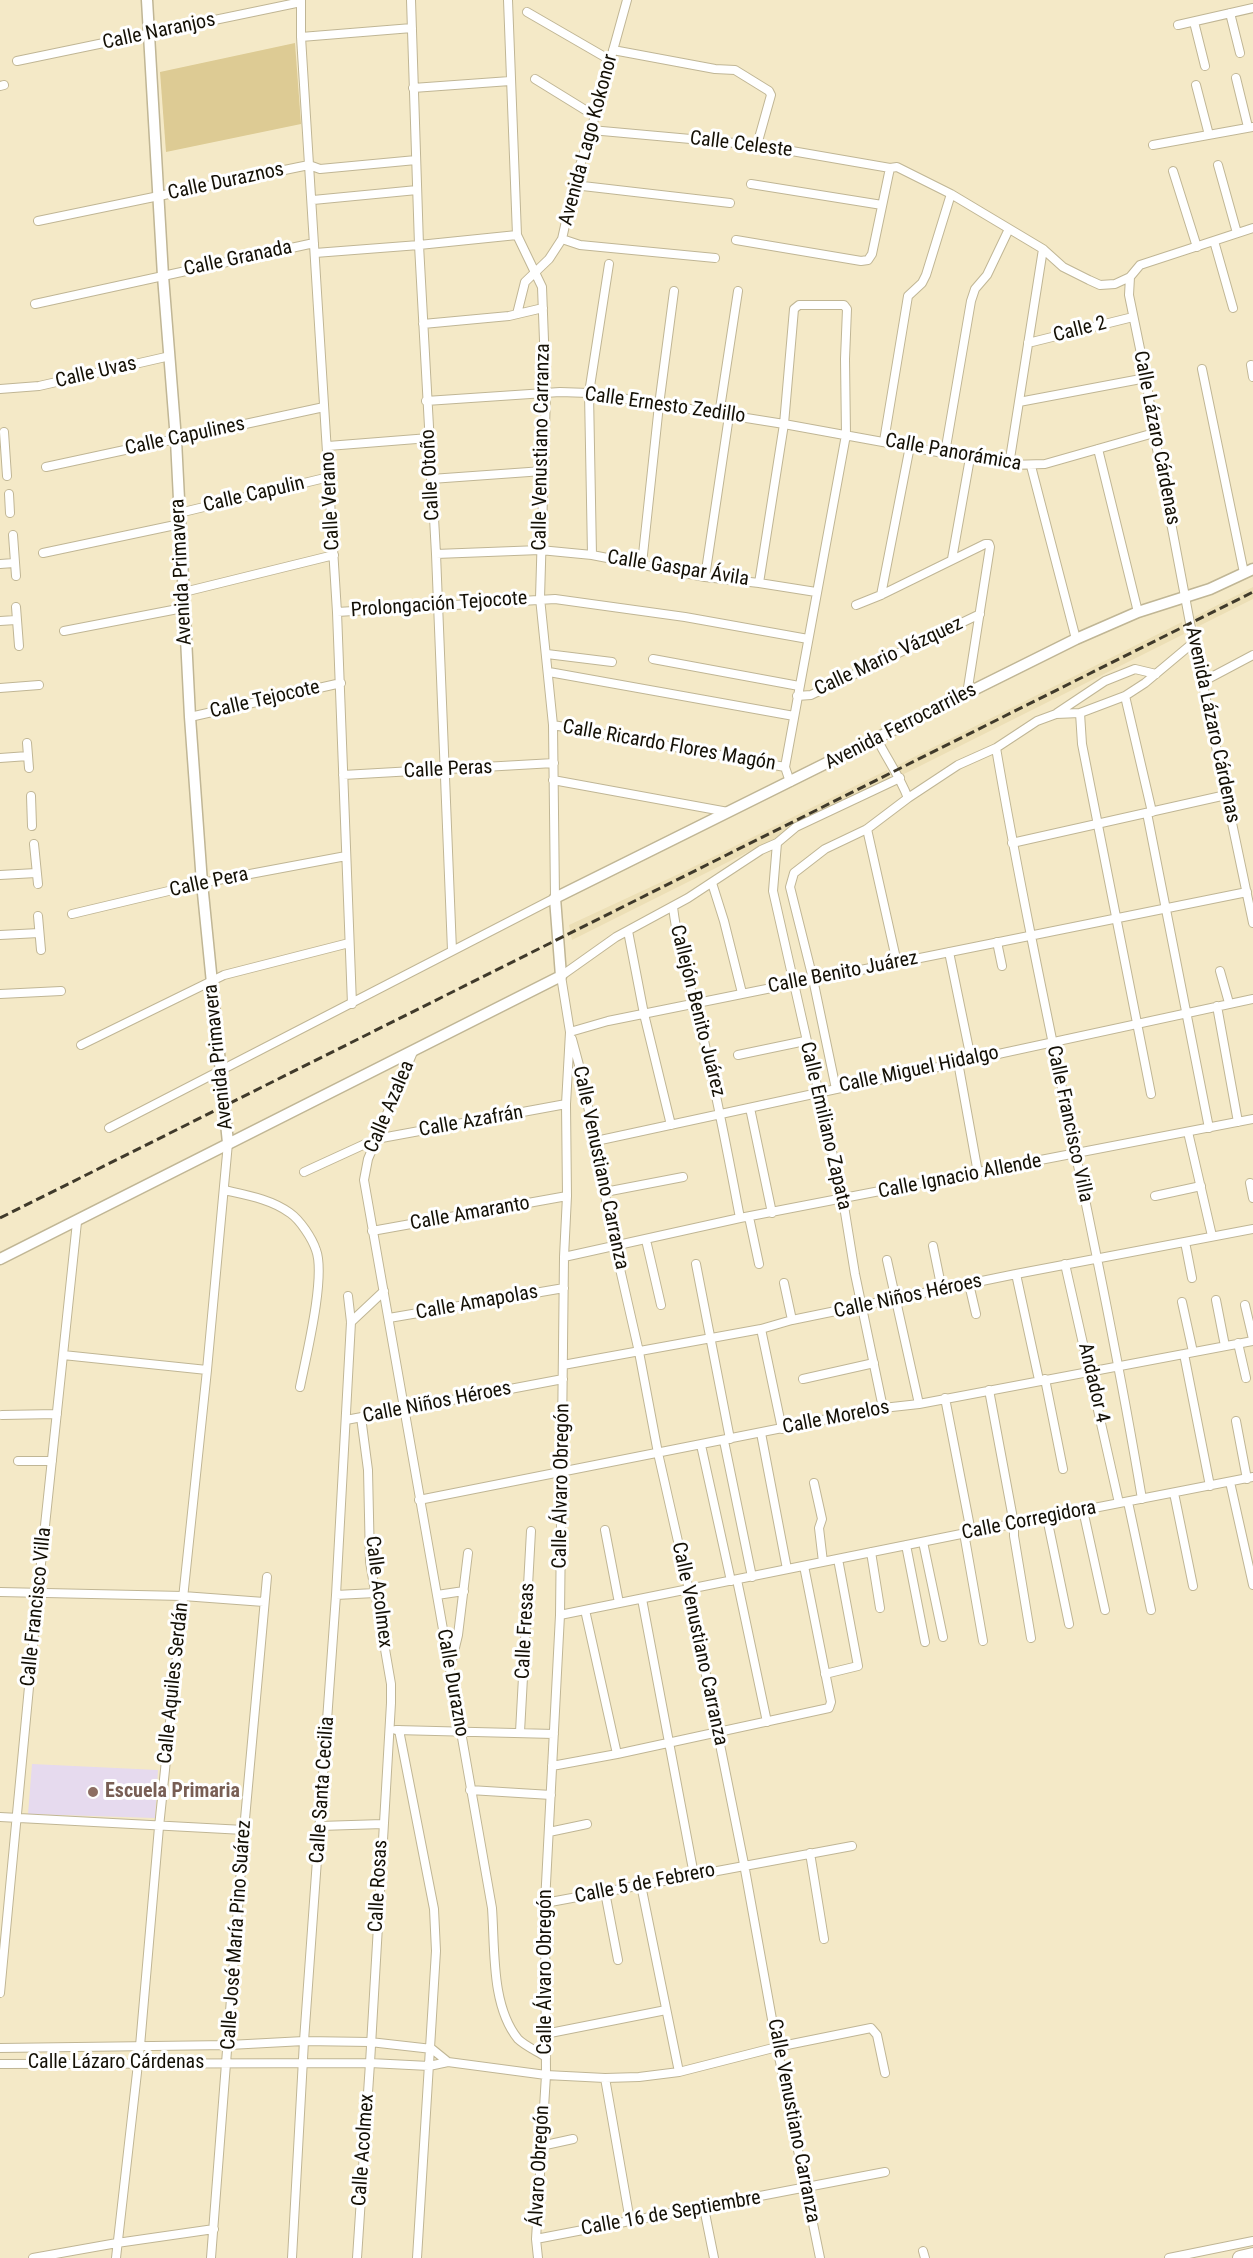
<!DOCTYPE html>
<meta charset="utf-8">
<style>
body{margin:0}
canvas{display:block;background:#f4e9c7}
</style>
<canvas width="1253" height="2258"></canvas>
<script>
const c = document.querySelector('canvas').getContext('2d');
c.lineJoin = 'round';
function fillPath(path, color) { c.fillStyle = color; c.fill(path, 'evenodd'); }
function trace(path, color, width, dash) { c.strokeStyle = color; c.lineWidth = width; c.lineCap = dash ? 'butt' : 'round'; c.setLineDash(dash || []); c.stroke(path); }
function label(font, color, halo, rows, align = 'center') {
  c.font = font + ' "Roboto Condensed",sans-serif'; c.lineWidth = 6; c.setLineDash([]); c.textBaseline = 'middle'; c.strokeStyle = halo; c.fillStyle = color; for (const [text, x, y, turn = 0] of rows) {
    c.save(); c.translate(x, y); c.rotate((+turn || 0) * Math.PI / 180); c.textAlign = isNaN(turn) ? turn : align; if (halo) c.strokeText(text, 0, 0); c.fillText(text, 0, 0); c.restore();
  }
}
fillPath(new Path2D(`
 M1253 587V599L1197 627 1194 617Z
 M1182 622 1184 634 900 776 896 766Z
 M887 770 892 780 572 940 569 925 683 872Z`), '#ecdfb6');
fillPath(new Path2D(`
 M32 1764 158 1770 155 1818 28 1814Z`), '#e6daee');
fillPath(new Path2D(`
 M295 43 301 124 166 152 160 72Z`), '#ddcb94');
const street = new Path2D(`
 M301 0V37L337 612 352 1004
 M411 0 419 245 436 554 452 950
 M527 12 610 60
 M1230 13 1240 53
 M1194 22 1205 66
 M1178 25 1253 8
 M301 37 412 28
 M613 50 715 69 735 70 769 91 771 95 757 145
 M17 61 301 2
 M1236 78 1248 127
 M535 79 595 116
 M1196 85 1209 135
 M0 86 4 85
 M413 88 510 81
 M591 130 757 145 890 168 897 167 951 194 1043 249 1063 267 1089 280 1100 285 1115 284 1130 277 1140 265 1253 228
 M1153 145 1253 127
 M1218 165 1237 233
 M1173 171 1197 247
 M751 184 882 205
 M574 185 730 203
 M313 200 417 190
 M38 221 299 167 309 165 320 169 416 160
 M562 239 580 245 715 258
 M736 240 861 261 868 260 872 254 890 168
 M1214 241 1233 308
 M315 253 419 245 517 235
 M1130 277 1129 295 1146 378 1154 433 1190 623 1253 923
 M35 304 314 243
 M517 314 525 282 549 259 562 239 574 185 591 130 627 0
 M423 324 509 316 543 308
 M1028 343 1133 317
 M1251 365 1253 377
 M1202 369 1244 573
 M0 389 39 386 170 356
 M426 401 560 392 589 393 784 424 1009 465 1045 464 1154 433
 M1019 402 1146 378
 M719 415 738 291
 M4 432 7 476
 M884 441 908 296 922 283 926 275 951 194
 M328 446 429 438
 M1098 449 1138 612
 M945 453 971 301 975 289 987 275 1009 229
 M1009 465 1043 249
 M1031 466 1076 639
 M46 467 324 407
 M431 479 543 471
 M9 494 10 513
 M179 513 329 477
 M13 535 16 576
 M43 553 180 524
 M436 554 540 550 592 555 705 577 759 583 816 592
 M592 555 589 393 609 264
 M952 559 970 458
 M0 564 14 563
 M642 564 659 405 674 291
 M705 577 729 416
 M759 583 784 424 794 309 799 305H844L847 309 845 359 846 435 785 767 790 782
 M184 592 334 555
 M881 595 910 446
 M856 605 881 595 985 544H989L990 547 967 694
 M16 607 19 646
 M337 612 555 599 685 617 808 639
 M0 621 16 620
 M64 631 183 608
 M547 654 612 662
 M653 659 799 686
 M549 672 794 716
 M1204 681 1253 655
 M0 688 39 685
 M797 696 811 695 980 614
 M1125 696 1152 812
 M1057 713 1105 681 1135 669 1156 674
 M1080 713 1082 744 1151 1094
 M190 717 341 683
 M553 725 785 767
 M877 739C887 759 900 777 908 798
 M27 743 29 768
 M996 748C1039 999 1100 1248 1142 1499
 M0 758 28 756
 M343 775 554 763
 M553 780 728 812
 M31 796 32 826
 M1147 813 1209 1128
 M867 829 897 963
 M777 843 773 891 843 1200 855 1274 883 1408
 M1012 843 1226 795
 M34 844 38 884
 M0 875 36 873
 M712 883 724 921 742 993
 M673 907C678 949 691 987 701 1028 716 1091 728 1154 740 1218
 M72 914 202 883 346 856
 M38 916 41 950
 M628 931 644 1014 671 1125
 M0 935 39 933
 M997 942 1002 966
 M949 952 971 1059
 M1220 971 1229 1003
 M0 994 61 991
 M1217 1006 1238 1122
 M570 1032 608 1021 1247 892
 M572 1039 583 1080 615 1247 639 1352 658 1453 689 1590 744 1864 777 2047 820 2258
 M81 1045 224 975 349 943
 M413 1052 368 1159 364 1180 492 1908C495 1949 491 2006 518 2039 525 2046 537 2051 546 2057
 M738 1055 805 1041
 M958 1062 978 1173
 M836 1089 813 979 790 887 794 873 825 849 867 829 908 798 958 765 996 748 1037 721 1056 714 1080 713 1125 696 1145 683 1194 642
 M750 1108 772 1213
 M109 1128 555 898 553 725 540 598 546 394 542 287 517 235 508 0
 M1188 1132 1212 1236
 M596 1141 1253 999
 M304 1172 376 1139 566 1104
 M1250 1183 1253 1198
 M224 1190C246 1195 271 1199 290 1213 300 1220 312 1238 316 1250 326 1276 306 1357 300 1387
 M605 1192 683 1177
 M1155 1196 1201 1186
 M749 1217 759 1264
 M372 1231 567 1196
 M646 1240 661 1305
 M1185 1242 1192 1278
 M933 1246 942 1290
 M564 1257 740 1218 1253 1119
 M887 1260 919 1404
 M696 1264 730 1439
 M1065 1264 1119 1503
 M1016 1274 1039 1380
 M784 1283 792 1320
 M969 1284 976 1314
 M1216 1300 1225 1346
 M1182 1302 1193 1352
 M1245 1305 1253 1339
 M389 1318 564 1288
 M351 1322 384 1291
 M761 1329 782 1429
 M1238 1343 1246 1378
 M1184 1354 1210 1486
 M63 1355 207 1370
 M563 1365 761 1329 792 1320 1016 1274 1253 1229
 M803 1379 874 1363
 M1045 1379 1063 1469
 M989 1390 1014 1524V1536L1031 1638
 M945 1398 971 1532
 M2 1415 57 1414
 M346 1420 563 1379
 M1236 1421 1247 1479
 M761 1433 787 1569
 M724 1441 752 1577
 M701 1445 731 1581
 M18 1461H52
 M1230 1482 1253 1585
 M814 1483 822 1519 819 1528 823 1562
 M1174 1493 1193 1586
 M419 1500 883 1408 919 1404 1253 1341
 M1128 1502 1151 1610
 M1083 1510 1105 1610
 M1047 1518 1069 1624
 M605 1530 619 1603
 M964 1533 983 1641
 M923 1542 943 1637
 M906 1545 925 1642
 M871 1552 880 1608
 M737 1580 767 1722
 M0 1592 183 1596 264 1602
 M336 1595 375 1593
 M437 1595 464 1591
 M642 1599 694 1875
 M585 1610 617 1754
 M560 1615 971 1532 1253 1477
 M451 1664 458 1635 468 1553
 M825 1674 858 1666 838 1559
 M396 1730 554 1734
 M399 1730 434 1909 436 1951 417 2258
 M520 1732 531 1531
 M552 1766 617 1754 829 1708 831 1702 804 1566
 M470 1790 551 1795
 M0 1817 244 1830
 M320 1826 383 1824
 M549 1832 587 1824
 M810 1853 824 1939
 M641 1885 679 2072
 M605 1892 618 1960
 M545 1903 852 1846
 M0 1993 38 1592 77 1222
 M545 2034 666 2010
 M0 2048 229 2045 304 2041 370 2042 432 2049 448 2062
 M0 2064 370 2063 429 2066 448 2062 546 2075 605 2078 639 2077 679 2072 777 2047 871 2028 877 2035 885 2073
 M605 2078 630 2221
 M541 2146 573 2139
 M704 2208 714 2258
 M536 2239 885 2172
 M923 2251 925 2258
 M33 2258 117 2243 214 2229
 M116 2258 140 2046 159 1827 207 1370 228 1143
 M211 2258 244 1830 267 1577
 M292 2258 304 2041 336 1595 351 1322 348 1296
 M357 2258 370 2063 391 1703V1684L370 1562 368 1470 361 1417
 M538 2258 536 2239 546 2075 545 1903 560 1615 564 1257 567 1196 566 1104 570 1032 561 976 616 937 688 898 761 850 777 843 796 827 900 778
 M1169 2258 1253 2241`);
const secondary = new Path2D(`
 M147 0 163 276 176 440 190 717 202 883 228 1143
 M0 1259 561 976 555 898 1076 639 1138 612 1210 589 1253 569`);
const highway = new Path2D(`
 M1240 2258 1253 2255`);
trace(street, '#c0b695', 10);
trace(secondary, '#c0b695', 13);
trace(highway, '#c0b695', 16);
trace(street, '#fff', 8);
trace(secondary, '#fff', 10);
trace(highway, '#fff', 14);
trace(new Path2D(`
 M0 1218 1253 592`), '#403a2b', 3, [9, 4.5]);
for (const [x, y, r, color] of [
 [93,1792,6,"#8d6e63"]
]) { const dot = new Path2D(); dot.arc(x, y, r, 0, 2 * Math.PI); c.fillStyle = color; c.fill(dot); trace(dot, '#fff', 2); }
label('20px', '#141005', '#fff', [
 ["Calle Naranjos",159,32,-12],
 ["Avenida Lago Kokonor",589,140,-75],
 ["Calle Celeste",741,145,7],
 ["Calle Duraznos",226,182,-12],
 ["Calle Granada",238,259,-12],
 ["Calle 2",1080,330,-14],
 ["Calle Uvas",96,373,-13],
 ["Calle Ernesto Zedillo",665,406,8],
 ["Calle Capulines",185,437,-12],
 ["Calle Lázaro Cárdenas",1156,438,79],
 ["Calle Venustiano Carranza",542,447,-89],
 ["Calle Panorámica",953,453,10],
 ["Calle Otoño",431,475,-93],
 ["Calle Capulin",254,495,-13],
 ["Calle Verano",331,501,-93],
 ["Calle Gaspar Ávila",678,569,9],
 ["Avenida Primavera",182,572,-93],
 ["Prolongación Tejocote",439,605,-4],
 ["Calle Mario Vázquez",889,657,-25],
 ["Calle Tejocote",265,700,-13],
 ["Avenida Lázaro Cárdenas",1212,725,78],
 ["Avenida Ferrocarriles",901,727,-27],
 ["Calle Ricardo Flores Magón",669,746,10],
 ["Calle Peras",448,770,-3],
 ["Calle Pera",209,883,-12],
 ["Calle Benito Juárez",843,973,-11],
 ["Callejón Benito Juárez",697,1011,76],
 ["Avenida Primavera",219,1057,-96],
 ["Calle Miguel Hidalgo",919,1070,-12],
 ["Calle Azalea",390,1107,-67],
 ["Calle Azafrán",471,1122,-10],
 ["Calle Francisco Villa",1069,1124,78],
 ["Calle Emiliano Zapata",825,1126,77],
 ["Calle Venustiano Carranza",600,1168,78],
 ["Calle Ignacio Allende",960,1177,-11],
 ["Calle Amaranto",470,1214,-10],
 ["Calle Niños Héroes",908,1297,-12],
 ["Calle Amapolas",477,1303,-10],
 ["Andador 4",1093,1383,77],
 ["Calle Niños Héroes",437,1403,-11],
 ["Calle Morelos",836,1418,-11],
 ["Calle Álvaro Obregón",562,1486,-89],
 ["Calle Corregidora",1029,1521,-11],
 ["Calle Acolmex",378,1592,83],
 ["Calle Francisco Villa",37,1607,-84],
 ["Calle Fresas",526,1631,-87],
 ["Calle Venustiano Carranza",699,1644,78],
 ["Calle Aquiles Serdán",174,1683,-84],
 ["Calle Durazno",452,1683,80],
 ["Calle Santa Cecilia",323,1790,-86],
 ["Calle 5 de Febrero",645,1884,-11],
 ["Calle Rosas",379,1886,-87],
 ["Calle José María Pino Suárez",237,1935,-86],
 ["Calle Álvaro Obregón",546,1972,-90],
 ["Calle Lázaro Cárdenas",116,2063],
 ["Calle Venustiano Carranza",793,2121,79],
 ["Calle Acolmex",364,2150,-86],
 ["Álvaro Obregón",540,2166,-87],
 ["Calle 16 de Septiembre",671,2214,-10]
]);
label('bold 20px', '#785e54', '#fff', [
 ["Escuela Primaria",105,1792]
], 'left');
</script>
